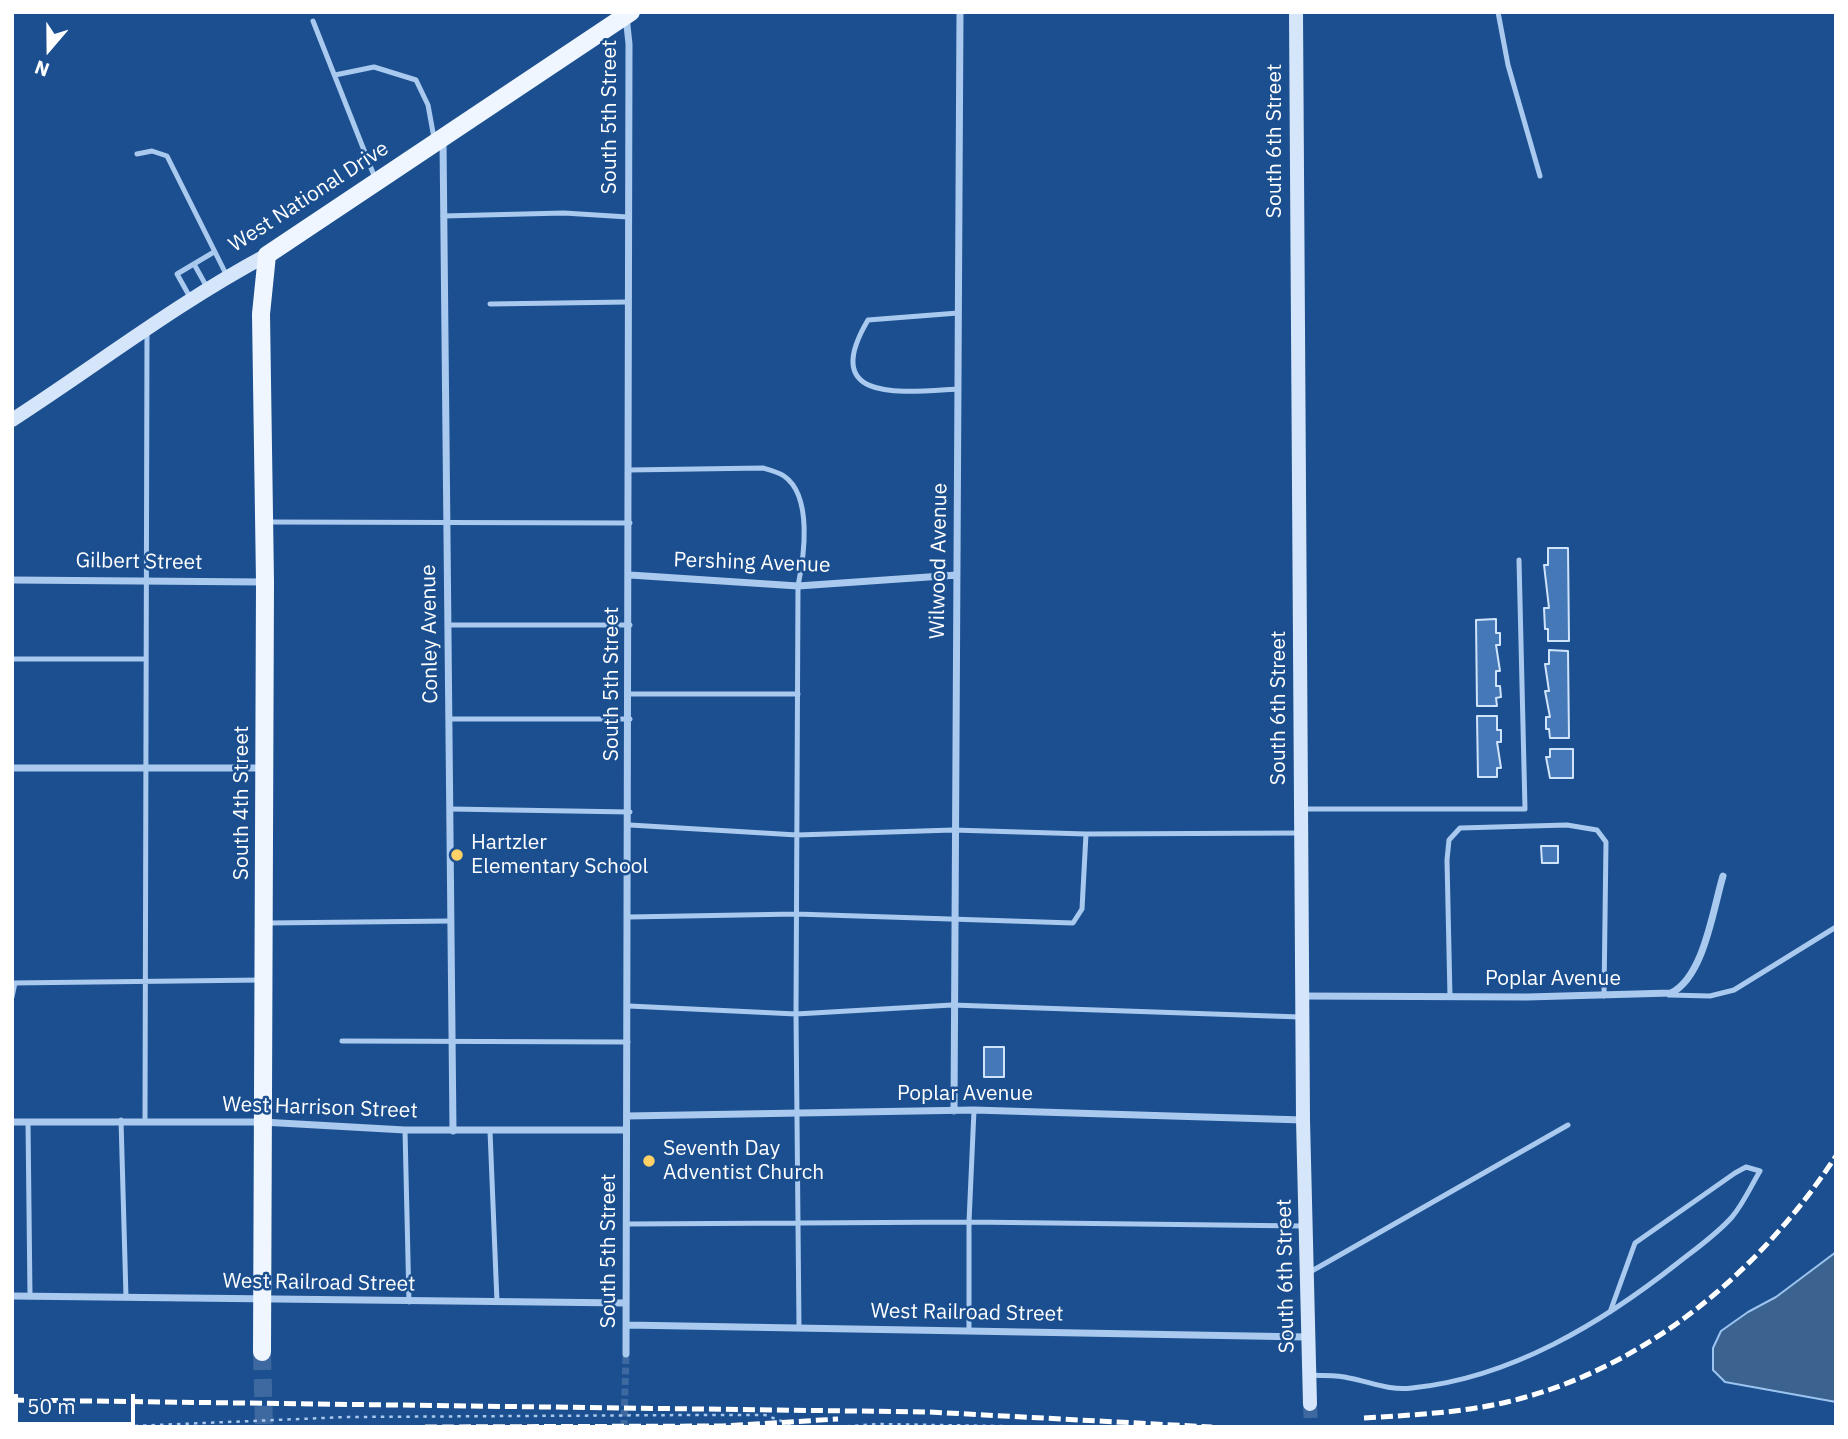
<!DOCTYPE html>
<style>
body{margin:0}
#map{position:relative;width:1848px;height:1439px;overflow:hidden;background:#1b4f8f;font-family:"IBM Plex Sans",sans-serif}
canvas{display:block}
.frame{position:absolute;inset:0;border:14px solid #fff;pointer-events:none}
.north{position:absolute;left:14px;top:14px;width:70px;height:70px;-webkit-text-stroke:5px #1b4f8f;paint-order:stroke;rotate:200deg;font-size:19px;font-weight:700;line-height:28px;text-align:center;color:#fff}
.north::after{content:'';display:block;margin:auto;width:24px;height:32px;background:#fff;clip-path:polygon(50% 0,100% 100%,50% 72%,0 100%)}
.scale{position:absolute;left:14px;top:1394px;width:121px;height:32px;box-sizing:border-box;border:4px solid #fff;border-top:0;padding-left:9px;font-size:21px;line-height:24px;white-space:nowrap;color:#fff;-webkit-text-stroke:5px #1b4f8f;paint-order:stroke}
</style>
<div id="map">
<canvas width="1848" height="1439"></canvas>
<div class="frame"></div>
<div class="north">N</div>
<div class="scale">50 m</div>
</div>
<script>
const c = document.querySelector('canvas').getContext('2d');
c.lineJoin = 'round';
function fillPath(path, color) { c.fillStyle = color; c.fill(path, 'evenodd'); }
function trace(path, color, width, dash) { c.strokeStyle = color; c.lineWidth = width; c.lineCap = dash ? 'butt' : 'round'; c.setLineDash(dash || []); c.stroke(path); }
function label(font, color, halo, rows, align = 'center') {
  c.font = font + ' "IBM Plex Sans",sans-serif'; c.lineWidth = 5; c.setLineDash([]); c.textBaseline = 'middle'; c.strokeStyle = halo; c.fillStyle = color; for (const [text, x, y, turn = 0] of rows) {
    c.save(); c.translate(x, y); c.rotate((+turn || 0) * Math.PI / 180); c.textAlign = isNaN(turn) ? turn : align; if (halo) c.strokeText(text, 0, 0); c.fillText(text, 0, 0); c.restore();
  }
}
const water = new Path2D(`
 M1836 1252V1402L1725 1382 1713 1370V1348L1721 1331 1748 1312 1776 1297Z`);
fillPath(water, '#3c6290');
trace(water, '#9cc4f0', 2);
const building = new Path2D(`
 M1548 548H1568L1569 641H1548V629H1545L1544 608H1549L1544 565H1548Z
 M1496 619V633H1500V645H1496L1500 671H1496V686H1500L1501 697 1496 698 1497 706H1477L1476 620Z
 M1549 650 1568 651 1569 738H1550L1549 729H1546V717H1550L1545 691H1549L1545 664H1549Z
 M1477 716H1497V730H1501V742H1497L1501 768H1497V777H1478Z
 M1550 749H1573V778H1550L1546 757H1550Z
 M1541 846H1558V863H1542Z
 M984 1047H1004V1077H984Z`);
fillPath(building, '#4478b7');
trace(building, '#cfe3fa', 2);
trace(new Path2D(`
 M624 1427 626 1354`), '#3d69a0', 7, [7, 3.5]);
trace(new Path2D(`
 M1310 1404 1311 1427`), '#3d69a0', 14, [14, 7]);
trace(new Path2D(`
 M262 1352 264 1427`), '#3d69a0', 18, [18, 9]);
trace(new Path2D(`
 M12 1425 85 1427
 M109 1427 347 1417 694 1415H765L798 1427
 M838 1427 878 1424 1061 1427`), '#a9c9ee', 2.5, [3.5, 5]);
trace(new Path2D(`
 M1498 12 1508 65 1540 176
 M313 21 375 178
 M335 75 374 67 416 80 428 105 434 138
 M137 154 152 151 167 156 227 276
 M443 216 564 213 628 217
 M194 264 208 289
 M191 299 177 274 214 252
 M490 304 627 302
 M958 389C904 392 818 404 868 320L958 313
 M629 470 763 468C770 470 778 472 784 476 813 496 804 557 798 586L796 1014 799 1327
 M267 522 630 523
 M448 625H630
 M12 659H146
 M630 694H798
 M449 719H630
 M450 809 630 812
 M1304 809H1525L1519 560
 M630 825 797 835 953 830 1086 834 1301 833
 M629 917 796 914 1073 923 1082 909 1086 834
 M267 923 451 921
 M12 983 261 980
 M1669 995 1710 996 1734 990 1836 927
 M12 997 15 983
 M1450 997 1447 860 1449 840 1460 828 1567 825 1597 830 1606 842 1604 996
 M629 1006 796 1014 952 1005 1300 1017
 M342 1041 628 1042
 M121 1120 126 1297
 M145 1120 147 333
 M28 1122 30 1296
 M405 1130 409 1302
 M490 1131 497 1302
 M628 1224 969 1222 1303 1226
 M1310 1272 1568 1125
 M969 1331V1222L974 1110
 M1312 1375C1324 1376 1337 1375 1349 1378 1371 1382 1389 1391 1412 1388 1511 1378 1602 1323 1679 1262 1697 1248 1717 1234 1732 1217 1743 1204 1751 1186 1760 1171L1746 1167 1735 1173 1635 1243 1610 1312`), '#a9c9ee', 5);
trace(new Path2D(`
 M626 16 629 44 626 1354
 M443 140 453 1131
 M630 575 798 586 957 575
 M12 580 264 582
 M12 768H264
 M1302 996 1527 997 1671 993C1704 977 1713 909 1723 876
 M954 1111 960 12
 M627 1116 974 1110 1303 1120
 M12 1122H262L405 1130H626
 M12 1296 626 1303
 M626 1325 1307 1337`), '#a9c9ee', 7);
trace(new Path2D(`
 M1296 12 1303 1120 1310 1404
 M12 420C97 365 177 303 267 255`), '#d6e6fa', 14);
trace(new Path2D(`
 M262 1352 265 582 261 314 267 255 631 12`), '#f0f6ff', 18);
trace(new Path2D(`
 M12 1400 929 1412 1212 1427
 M1364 1418C1411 1415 1460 1413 1507 1402 1645 1369 1759 1273 1836 1156
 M425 1427 723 1426 838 1419`), '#fff', 5, [12, 5]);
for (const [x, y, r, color] of [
 [457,855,7,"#ffd166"],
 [649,1161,7,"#ffd166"]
]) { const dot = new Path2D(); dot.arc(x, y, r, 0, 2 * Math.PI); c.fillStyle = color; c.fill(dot); trace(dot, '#1b4f8f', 2.5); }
label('21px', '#fff', '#1b4f8f', [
 ["South 5th Street",610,117,-90],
 ["South 6th Street",1275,141,-90],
 ["West National Drive",309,197,-33],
 ["Wilwood Avenue",939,561,-89],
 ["Gilbert Street",139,562,1],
 ["Pershing Avenue",752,563,2],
 ["Conley Avenue",430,634,-91],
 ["South 5th Street",612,684,-90],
 ["South 6th Street",1279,708,-90],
 ["South 4th Street",242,803,-90],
 ["Poplar Avenue",1553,979],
 ["Poplar Avenue",965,1094],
 ["West Harrison Street",320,1108,2],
 ["South 5th Street",609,1251,-90],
 ["South 6th Street",1286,1276,-91],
 ["West Railroad Street",319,1283,1],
 ["West Railroad Street",967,1313,1]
]);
label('21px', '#fff', '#1b4f8f', [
 ["Hartzler",471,843],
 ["Elementary School",471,867],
 ["Seventh Day",663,1149],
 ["Adventist Church",663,1173]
], 'left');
</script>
